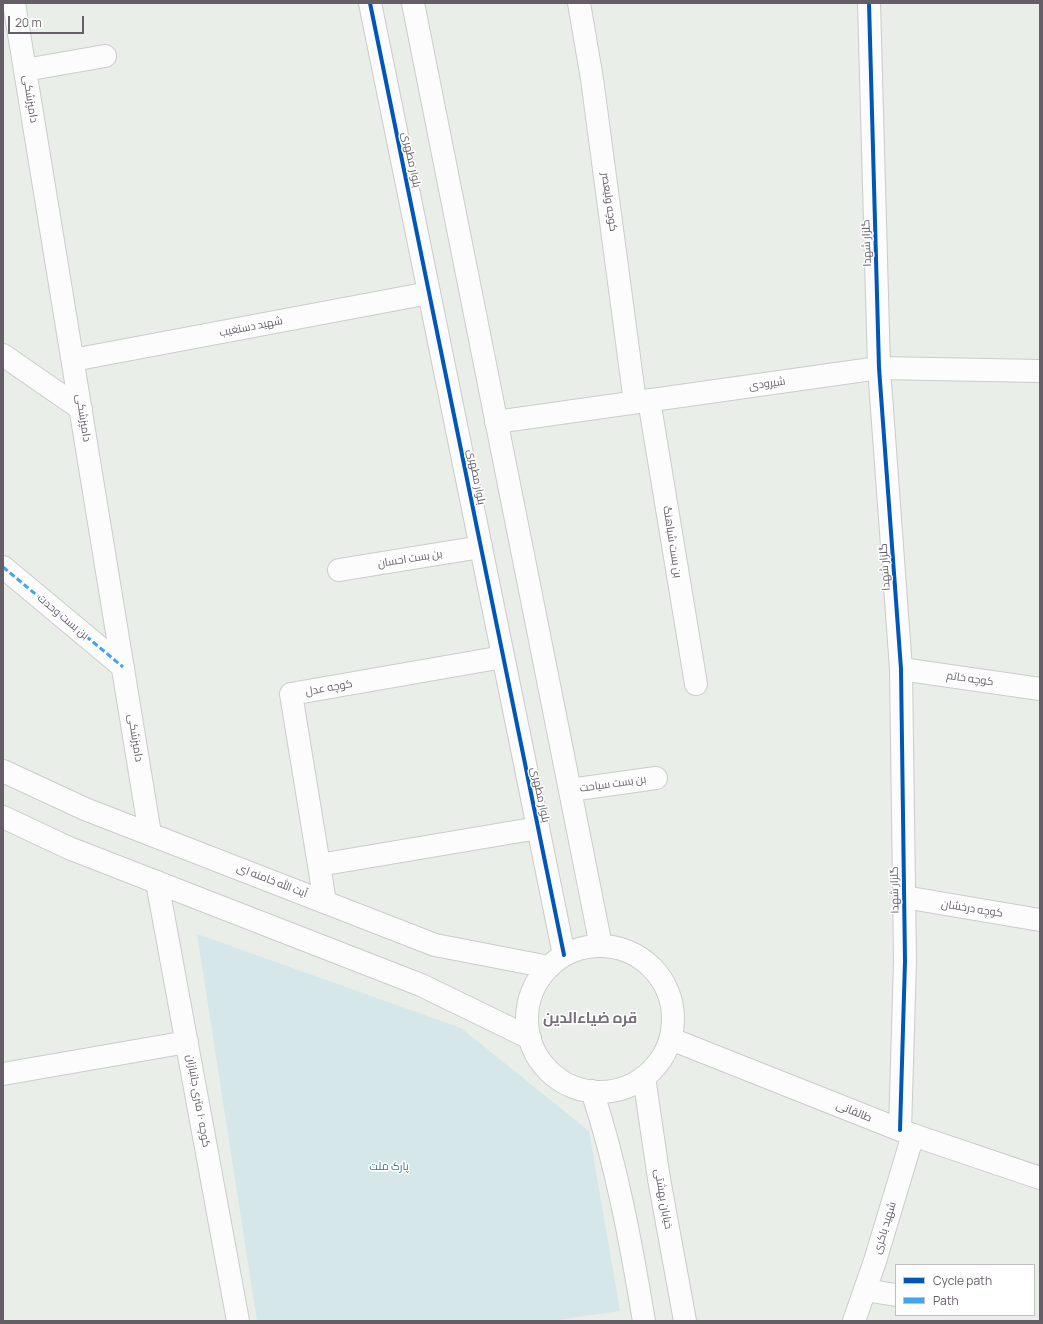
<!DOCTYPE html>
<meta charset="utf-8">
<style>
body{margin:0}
#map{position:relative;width:1043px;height:1324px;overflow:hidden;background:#e9eee9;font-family:Manrope,sans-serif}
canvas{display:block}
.frame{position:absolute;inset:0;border:4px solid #655e67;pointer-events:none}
.legend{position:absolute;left:895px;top:1264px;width:140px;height:52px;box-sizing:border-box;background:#fff;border:1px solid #c1bfc2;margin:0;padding:5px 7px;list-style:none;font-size:12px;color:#655e67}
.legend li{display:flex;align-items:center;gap:8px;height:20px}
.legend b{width:20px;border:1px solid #c1bfc2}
.scale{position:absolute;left:8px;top:16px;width:76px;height:18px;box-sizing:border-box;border:2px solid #655e67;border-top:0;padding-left:5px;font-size:12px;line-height:14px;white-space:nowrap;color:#655e67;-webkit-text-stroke:3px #fff;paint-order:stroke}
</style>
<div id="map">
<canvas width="1043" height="1324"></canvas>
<div class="frame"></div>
<ul class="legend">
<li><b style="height:5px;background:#0057b8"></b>Cycle path</li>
<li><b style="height:5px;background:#41a5ee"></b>Path</li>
</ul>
<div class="scale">20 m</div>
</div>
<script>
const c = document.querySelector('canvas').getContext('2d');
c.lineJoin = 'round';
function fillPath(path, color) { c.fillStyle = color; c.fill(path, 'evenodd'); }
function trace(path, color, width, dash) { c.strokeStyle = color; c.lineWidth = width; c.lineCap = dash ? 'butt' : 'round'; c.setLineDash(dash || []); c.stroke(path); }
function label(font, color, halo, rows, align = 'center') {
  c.font = font + ' Manrope,Cairo,sans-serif'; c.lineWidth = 3; c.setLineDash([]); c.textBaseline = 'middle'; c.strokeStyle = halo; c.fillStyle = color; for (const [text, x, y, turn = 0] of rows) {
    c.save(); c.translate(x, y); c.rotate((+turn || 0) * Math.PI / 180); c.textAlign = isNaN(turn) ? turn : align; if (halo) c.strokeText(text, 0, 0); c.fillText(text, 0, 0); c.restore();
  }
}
fillPath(new Path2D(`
 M197 934 461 1028 589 1131 620 1311 550 1321H257Z`), '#d5e7e8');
const street = new Path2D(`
 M14 3 150 834
 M579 3 592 79 635 402
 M25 70 105 56
 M3 355 81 409
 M73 360 429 293
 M649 400 696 684
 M496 422 879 368 1040 371
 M3 567 123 667
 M339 570 481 547
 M901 669 1040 689
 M570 790 656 778
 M319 865 538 828
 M157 882 238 1321
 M904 897 1040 920
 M325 902 291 694 503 657
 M3 1074 187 1042
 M865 1290 896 1295
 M854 1321 875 1261 913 1135`);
const secondary = new Path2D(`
 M370 3 564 955
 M413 3 601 946
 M869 3 879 368 901 669 905 961 900 1130
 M3 771 85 809 435 945 549 967
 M3 817 69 848 421 985 530 1038
 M527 1019a73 73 0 1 1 146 0a73 73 0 1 1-146 0Z
 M671 1039 913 1135 1040 1178
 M644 1077 659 1179 685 1321
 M592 1091C617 1166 631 1244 644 1321`);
trace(street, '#cbcccc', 24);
trace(secondary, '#cacbca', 24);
trace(street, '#fcfcfc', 22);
trace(secondary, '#fcfcfc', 22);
trace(new Path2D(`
 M3 567 123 667`), '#41a5ee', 3, [6, 3]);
trace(new Path2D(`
 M370 3 564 955
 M869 3 879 368 901 669 905 961 900 1130`), '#0057b8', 4);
label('11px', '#655e67', '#fff', [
 ["دامپزشکی",30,99,81],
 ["بلوار مطهری",411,160,78],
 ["کوچه ولیعصر",609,202,82],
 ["گلزار شهدا",867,243,-92],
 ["شهید دستغیب",251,327,-11],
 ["شیرودی",767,384,-8],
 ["دامپزشکی",83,418,81],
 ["بلوار مطهری",476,477,79],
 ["بن بست شباهنگ",672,542,81],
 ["بن بست احسان",410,559,-9],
 ["گلزار شهدا",885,567,-94],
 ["بن بست وحدت",63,617,40],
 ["کوچه خاتم",970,679,8],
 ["کوچه عدل",329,688,-10],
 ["دامپزشکی",135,738,81],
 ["بن بست سیاحت",613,784,-8],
 ["بلوار مطهری",540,795,78],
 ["آیت الله خامنه ای",272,881,21],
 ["گلزار شهدا",895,890,-91],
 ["کوچه درخشان",972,909,9],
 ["کوچه ۱۰ متری جانبازان",198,1101,80],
 ["طالقانی",854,1112,22],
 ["خیابان بهشتی",663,1199,80],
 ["شهید باکری",885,1228,-73]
]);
label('11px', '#39788c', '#fff', [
 ["پارک ملت",389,1167]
]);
label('bold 15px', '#766f79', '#fff', [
 ["قره ضیاءالدین",590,1019]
]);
</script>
